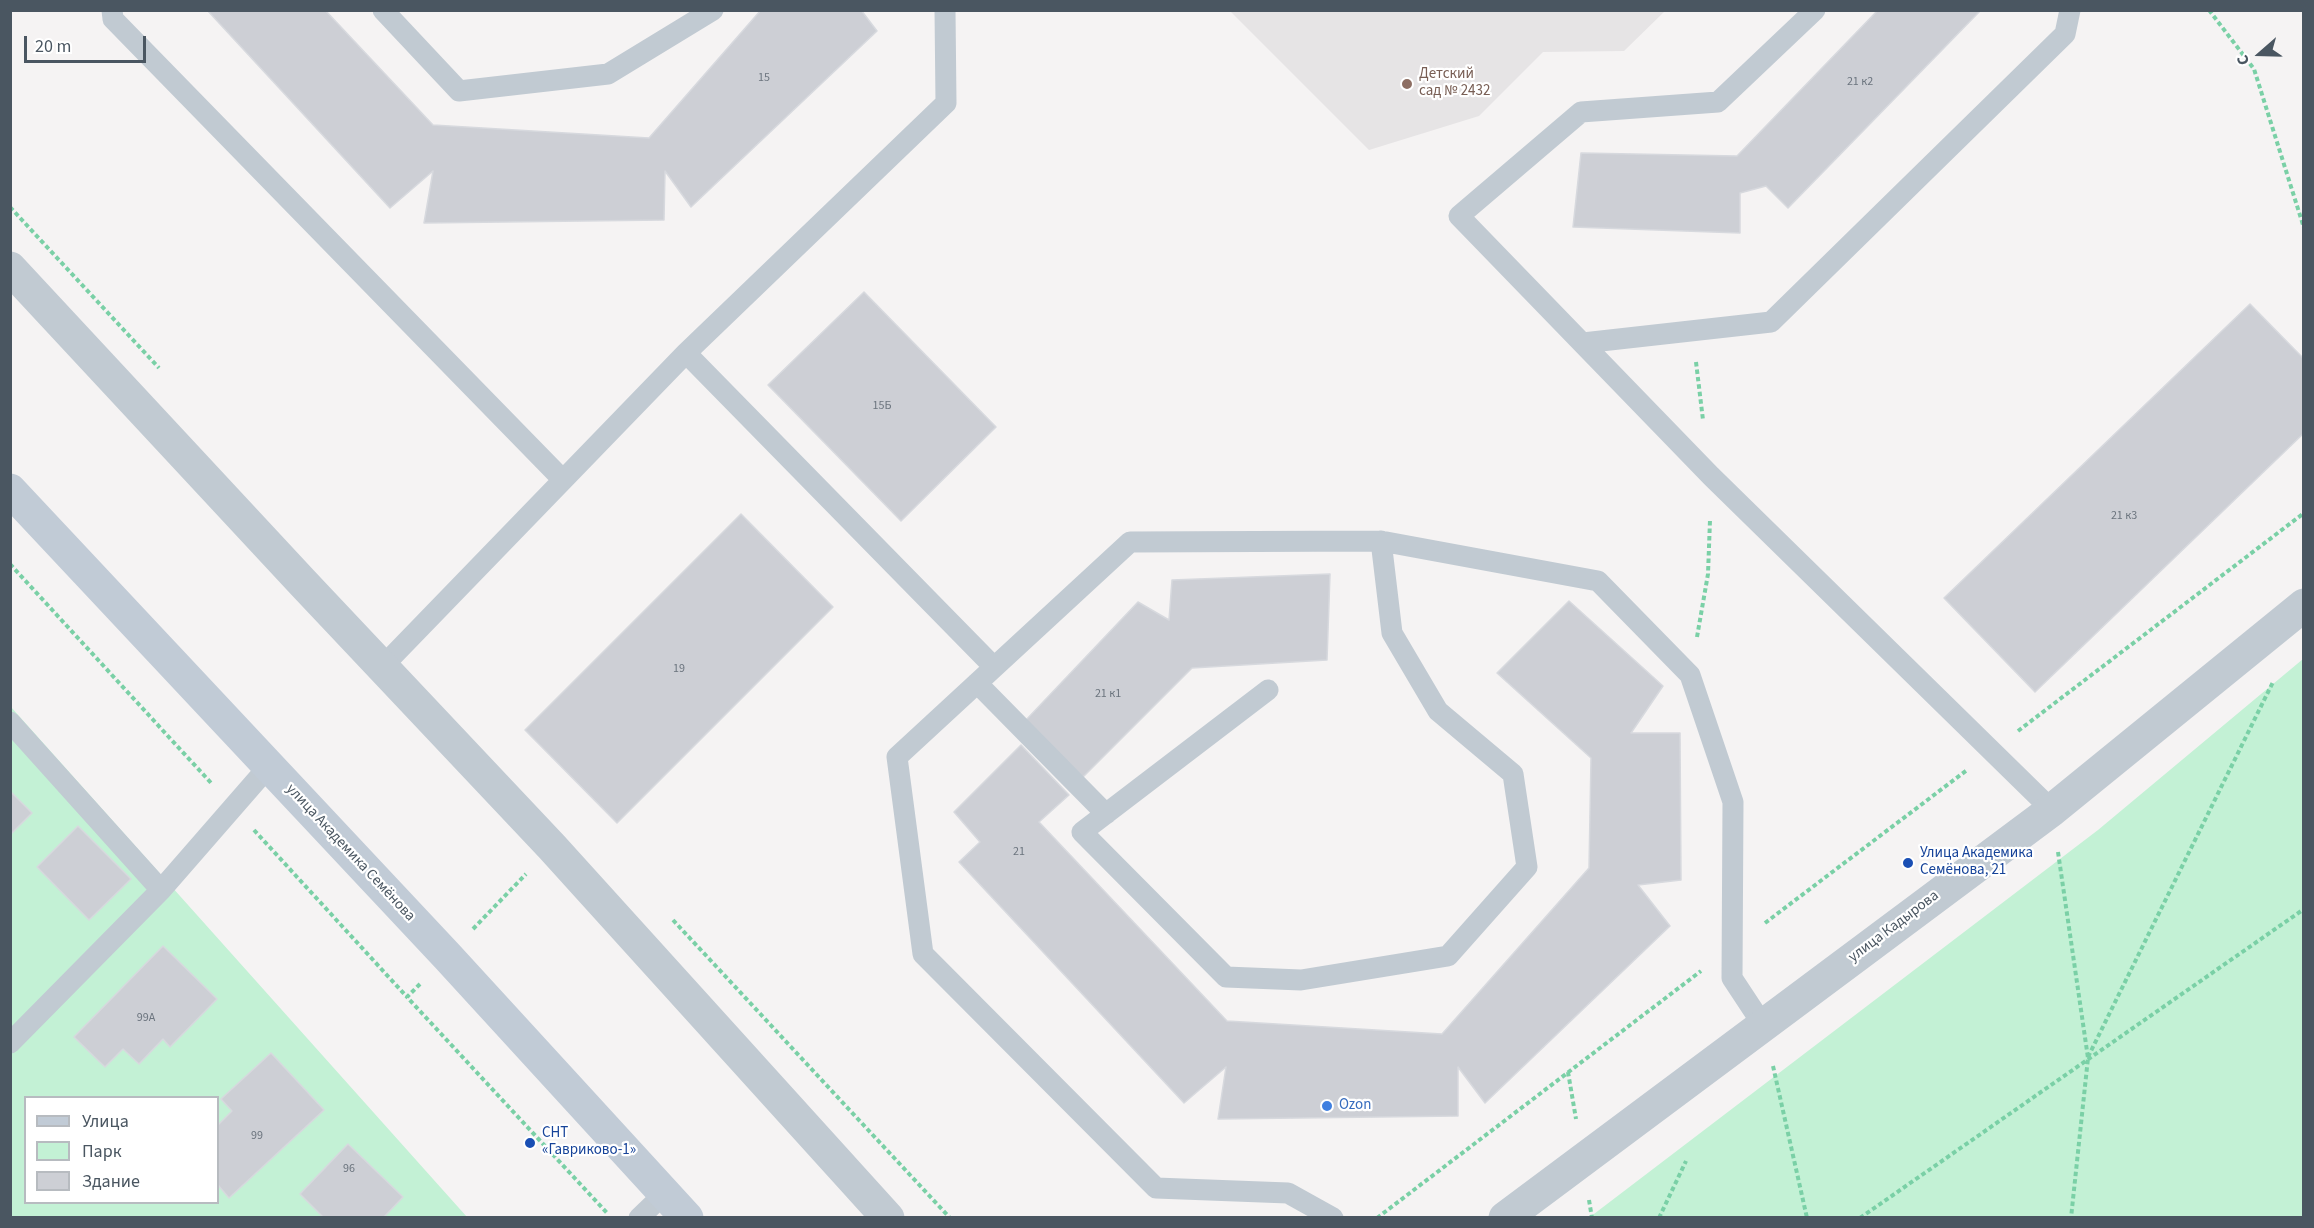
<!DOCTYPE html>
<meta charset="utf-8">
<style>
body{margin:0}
#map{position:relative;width:2314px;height:1228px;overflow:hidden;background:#f5f3f3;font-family:"Source Sans 3",sans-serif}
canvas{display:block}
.frame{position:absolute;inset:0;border:12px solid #4a5661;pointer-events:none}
.legend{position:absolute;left:24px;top:1096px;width:195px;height:108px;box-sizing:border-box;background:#fff;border:2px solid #b7bbc0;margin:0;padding:8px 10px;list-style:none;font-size:18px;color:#4a5661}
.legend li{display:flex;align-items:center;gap:12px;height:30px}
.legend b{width:30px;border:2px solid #b7bbc0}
.north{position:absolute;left:2230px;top:24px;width:60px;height:60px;-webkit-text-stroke:4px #fff;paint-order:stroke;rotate:250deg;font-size:16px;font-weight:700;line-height:24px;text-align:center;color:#4a5661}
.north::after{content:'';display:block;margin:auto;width:21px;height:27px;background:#4a5661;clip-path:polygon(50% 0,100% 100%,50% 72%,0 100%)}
.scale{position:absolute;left:24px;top:36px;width:122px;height:27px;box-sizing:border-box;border:3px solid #4a5661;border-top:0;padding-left:8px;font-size:18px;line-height:21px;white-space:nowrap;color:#4a5661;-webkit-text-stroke:4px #fff;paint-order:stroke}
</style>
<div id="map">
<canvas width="2314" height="1228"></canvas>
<div class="frame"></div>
<ul class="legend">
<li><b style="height:8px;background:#c1cbd6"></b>Улица</li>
<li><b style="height:16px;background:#c3f1d5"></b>Парк</li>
<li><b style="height:16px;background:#cdcfd5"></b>Здание</li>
</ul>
<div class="north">С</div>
<div class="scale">20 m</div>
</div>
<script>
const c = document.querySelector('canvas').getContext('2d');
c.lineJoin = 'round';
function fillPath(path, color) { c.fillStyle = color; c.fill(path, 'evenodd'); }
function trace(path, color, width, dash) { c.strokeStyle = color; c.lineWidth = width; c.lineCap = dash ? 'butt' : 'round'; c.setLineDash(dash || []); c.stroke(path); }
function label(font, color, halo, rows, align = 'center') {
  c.font = font + ' "Source Sans 3",sans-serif'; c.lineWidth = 4.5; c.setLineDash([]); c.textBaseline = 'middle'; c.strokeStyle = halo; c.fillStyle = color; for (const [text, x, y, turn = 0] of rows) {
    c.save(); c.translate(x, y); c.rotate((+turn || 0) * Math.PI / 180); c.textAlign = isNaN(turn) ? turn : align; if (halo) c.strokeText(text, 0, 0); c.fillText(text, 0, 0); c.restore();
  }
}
fillPath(new Path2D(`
 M1230 11H1665L1624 51 1543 52 1479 116 1369 150Z`), '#e6e4e5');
fillPath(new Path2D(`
 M2303 659V1217H1590L2098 830Z
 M11 707 467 1217H11ZM26 1098H218V1202H26Z`), '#c3f1d5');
const building = new Path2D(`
 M207 10H325L433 125 649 138 761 10H861L877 31 691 207 665 171 664 220 424 223 433 171 390 208Z
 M1878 10H1981L1788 208 1766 186 1740 193V233L1573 227 1581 153 1737 156Z
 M864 292 996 427 901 521 768 385Z
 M2250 304 2304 359V433L2035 692 1944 598Z
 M741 514 833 607 617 823 525 730Z
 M1330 574 1327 660 1192 668 1083 777 1025 721 1138 602 1169 620 1172 580Z
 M1569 601 1663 686 1631 733H1680L1681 880 1638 885 1670 926 1485 1103 1458 1067V1116L1218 1119 1226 1067 1184 1103 959 862 980 842 954 812 1021 745 1069 795 1039 822 1227 1021 1442 1034 1589 868 1591 758 1497 673Z
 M10 791 32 813 10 835Z
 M78 826 131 879 89 920 37 867Z
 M163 946 217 999 170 1047 163 1039 139 1064 123 1049 105 1067 74 1037Z
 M271 1053 324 1110 229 1198 218 1185V1125L232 1111 221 1099Z
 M348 1144 403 1197 383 1218H324L300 1194Z`);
fillPath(building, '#cdcfd5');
trace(building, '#d7d9de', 1.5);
trace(new Path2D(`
 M2209 10 2254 69 2304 228
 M10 207 159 368
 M1696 362 1703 420
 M10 564 212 784
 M1697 637 1708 574 1710 520
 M2018 731 2304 513
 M254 830 407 997
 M2058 852 2088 1058 2071 1218
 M673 920 950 1218
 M1765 923 1967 770
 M473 929 526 874
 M420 984 407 997 607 1213
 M2088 1057 2273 682
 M1773 1066 1807 1218
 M1568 1072 1576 1119
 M1589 1200 1592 1218
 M1377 1218 1701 971
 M1659 1218 1686 1161
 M1860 1218 2304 909`), '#7ad0a6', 4, [4.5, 3]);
trace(new Path2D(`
 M112 10 113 19 563 480
 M383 10 459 91 608 74 713 10
 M1815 10 1718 102 1581 112 1459 216 1711 476 2052 810
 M1583 343 1771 322 2065 34 2070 10
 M686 353 994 667
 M382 667 686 353 946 103 945 10
 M977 683 1106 814
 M1268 690 1082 832 1226 977 1301 980 1448 956 1527 867 1513 774 1438 711 1392 633 1381 541
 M10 722 161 890 10 1043
 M161 890 269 766
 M639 1218 665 1193
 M1333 1218 1288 1193 1156 1188 923 954 897 757 1130 542 1381 541 1598 581 1690 675 1733 802 1732 978 1763 1025`), '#c1cad2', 21);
trace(new Path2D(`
 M10 268 303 583 552 847 888 1218
 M1505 1218 2052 810 2304 605`), '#c1cad2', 33);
trace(new Path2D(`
 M10 490 447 956 687 1218`), '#c1cbd6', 33);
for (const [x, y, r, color] of [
 [1407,84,6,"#8d6e63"],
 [1908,863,6,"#1a4fb4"],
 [1327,1106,6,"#3f7fe0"],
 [530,1143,6,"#1a4fb4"]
]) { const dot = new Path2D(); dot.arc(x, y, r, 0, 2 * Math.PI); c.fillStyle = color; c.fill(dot); trace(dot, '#fff', 2); }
label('12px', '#6b747e', null, [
 ["15",764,78],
 ["21 к2",1860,82],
 ["15Б",882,406],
 ["21 к3",2124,516],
 ["19",679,669],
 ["21 к1",1108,694],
 ["21",1019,852],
 ["99А",146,1018],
 ["99",257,1136],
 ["96",349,1169]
]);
label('15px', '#785e54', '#fff', [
 ["Детский",1419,75],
 ["сад № 2432",1419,92]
], 'left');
label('15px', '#4a5661', '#fff', [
 ["улица Академика Семёнова",350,853,47],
 ["улица Кадырова",1894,927,-37]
]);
label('15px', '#164399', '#fff', [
 ["Улица Академика",1920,854],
 ["Семёнова, 21",1920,871],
 ["СНТ",542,1134],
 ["«Гавриково-1»",542,1151]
], 'left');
label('15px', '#366cbe', '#fff', [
 ["Ozon",1339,1106]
], 'left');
</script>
